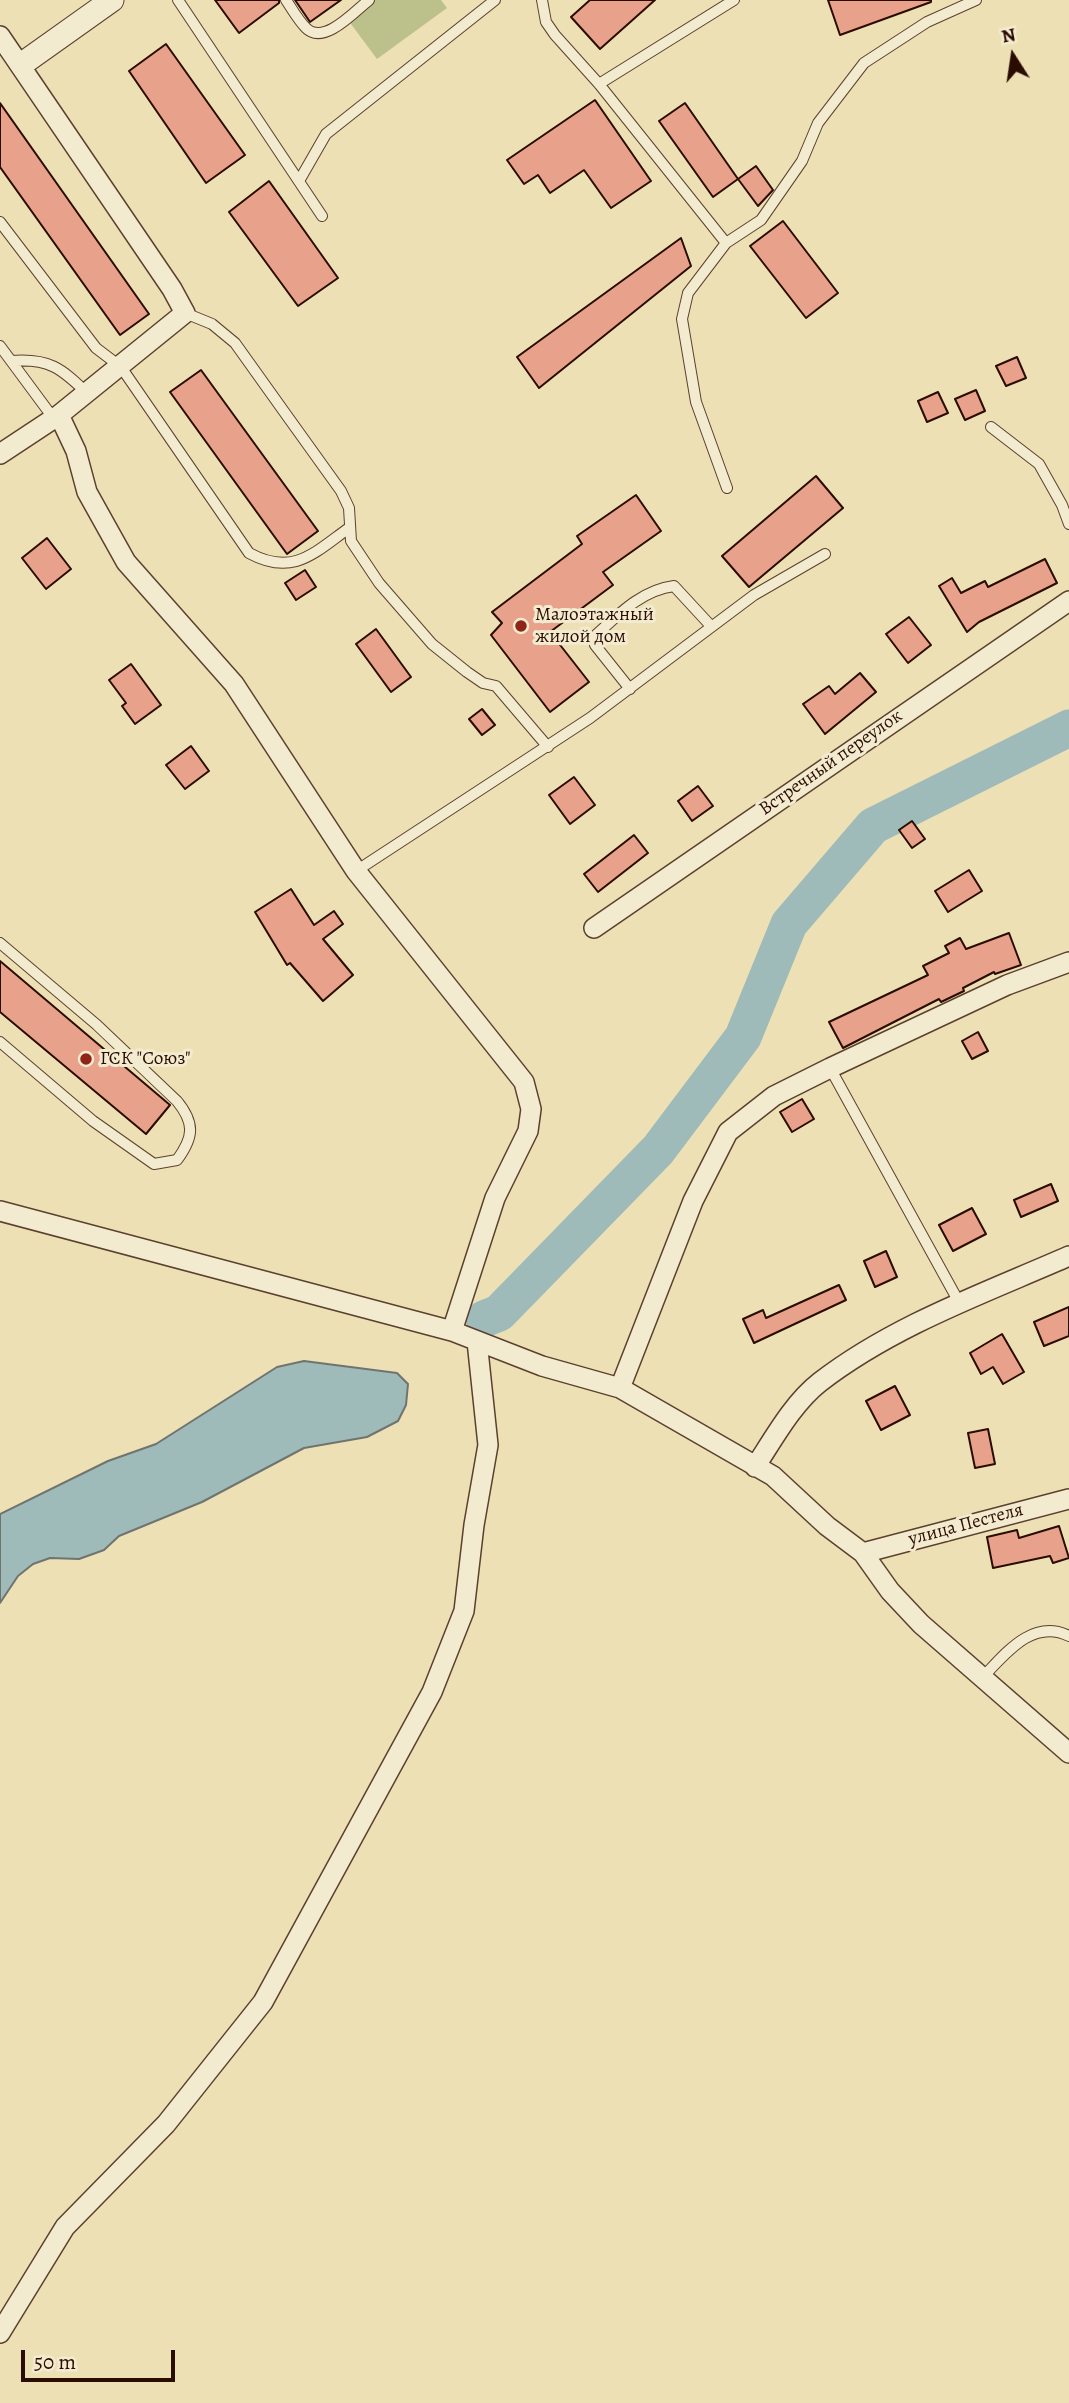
<!DOCTYPE html>
<meta charset="utf-8">
<style>
body{margin:0}
#map{position:relative;width:1069px;height:2403px;overflow:hidden;background:#ede0b5;font-family:Alegreya,serif}
canvas{display:block}
.north{position:absolute;left:978px;top:21px;width:70px;height:70px;-webkit-text-stroke:5px #f3ebcf;paint-order:stroke;rotate:348deg;font-size:19px;font-weight:700;line-height:28px;text-align:center;color:#2a0c00}
.north::after{content:'';display:block;margin:auto;width:24px;height:32px;background:#2a0c00;clip-path:polygon(50% 0,100% 100%,50% 72%,0 100%)}
.scale{position:absolute;left:21px;top:2350px;width:154px;height:32px;box-sizing:border-box;border:4px solid #2a0c00;border-top:0;padding-left:9px;font-size:21px;line-height:24px;white-space:nowrap;color:#2a0c00;-webkit-text-stroke:5px #f3ebcf;paint-order:stroke}
</style>
<div id="map">
<canvas width="1069" height="2403"></canvas>
<div class="north">N</div>
<div class="scale">50 m</div>
</div>
<script>
const c = document.querySelector('canvas').getContext('2d');
c.lineJoin = 'round';
function fillPath(path, color) { c.fillStyle = color; c.fill(path, 'evenodd'); }
function trace(path, color, width, dash) { c.strokeStyle = color; c.lineWidth = width; c.lineCap = dash ? 'butt' : 'round'; c.setLineDash(dash || []); c.stroke(path); }
function label(font, color, halo, rows, align = 'center') {
  c.font = font + ' Alegreya,serif'; c.lineWidth = 6; c.setLineDash([]); c.textBaseline = 'middle'; c.strokeStyle = halo; c.fillStyle = color; for (const [text, x, y, turn = 0] of rows) {
    c.save(); c.translate(x, y); c.rotate((+turn || 0) * Math.PI / 180); c.textAlign = isNaN(turn) ? turn : align; if (halo) c.strokeText(text, 0, 0); c.fillText(text, 0, 0); c.restore();
  }
}
fillPath(new Path2D(`
 M375 0H441L447 8 377 59 348 20Z`), '#bcc18b');
const water = new Path2D(`
 M304 1361 397 1373 408 1384 406 1405 398 1421 367 1437 304 1448 202 1502 119 1536 104 1550 79 1559 50 1558 33 1564 18 1576 0 1603V1514L108 1461 156 1444 277 1367Z`);
fillPath(water, '#9ebab9');
trace(water, '#70746f', 2);
trace(new Path2D(`
 M484 1319 499 1313 658 1150 743 1037 789 924 873 826 1069 728`), '#9ebab9', 37);
const building = new Path2D(`
 M215 0H279V3L239 33Z
 M295 0H341L310 22Z
 M590 0H655L600 49 571 17Z
 M828 0H931V2L840 35Z
 M166 44 245 155 206 183 129 71Z
 M595 100 651 181 611 208 584 170 550 193 538 175 524 184 507 160Z
 M0 103 149 314 120 335 0 167Z
 M685 103 738 179 713 197 659 121Z
 M756 166 773 190 758 206 738 179Z
 M269 181 338 278 298 306 229 212Z
 M783 221 838 293 806 318 750 246Z
 M681 238 691 266 539 388 517 357Z
 M1017 357 1026 378 1006 386 996 366Z
 M201 370 318 531 287 554 170 392Z
 M976 390 985 411 965 420 955 399Z
 M938 392 948 413 927 422 918 401Z
 M816 476 843 508 749 587 722 556Z
 M636 495 661 531 603 572 613 585 550 632 589 682 550 712 491 635 502 623 492 612 582 544 577 536Z
 M47 538 71 569 46 589 22 558Z
 M1045 559 1057 583 979 622 967 632 939 586 952 578 961 593 985 581 988 587Z
 M305 570 316 587 296 600 285 583Z
 M909 617 931 645 908 663 886 634Z
 M376 629 411 677 391 692 356 644Z
 M131 664 161 705 135 724 122 706 126 703 109 680Z
 M860 673 876 692 825 734 803 704 829 686 835 694Z
 M482 709 495 725 482 735 469 719Z
 M191 746 209 771 185 789 166 765Z
 M574 777 595 805 570 824 549 795Z
 M698 786 713 806 692 821 678 801Z
 M912 821 925 839 912 848 899 830Z
 M634 835 648 853 598 892 584 874Z
 M969 870 982 891 948 912 935 891Z
 M291 889 314 925 334 911 343 924 323 939 353 975 323 1001 290 963 287 965 255 912Z
 M1009 933 1021 965 995 974 994 972 963 988 964 991 941 1002 939 999 843 1048 829 1022 928 975 923 966 949 953 945 946 960 938 966 949Z
 M0 961 170 1105 146 1134 0 1012Z
 M978 1032 988 1051 972 1059 962 1041Z
 M802 1099 814 1119 792 1132 780 1112Z
 M1051 1184 1058 1201 1021 1217 1014 1200Z
 M972 1208 986 1234 953 1251 939 1225Z
 M886 1251 897 1277 875 1287 864 1261Z
 M839 1285 846 1300 754 1343 743 1319 763 1310 766 1318Z
 M1069 1307V1336L1044 1346 1034 1322Z
 M1002 1334 1024 1372 1003 1384 993 1367 981 1374 970 1353Z
 M895 1386 910 1415 881 1430 866 1401Z
 M988 1429 995 1464 975 1468 968 1433Z
 M1059 1526 1069 1558 1053 1563 1050 1556 993 1568 987 1537 1017 1530 1019 1538Z`);
fillPath(building, '#e8a28b');
trace(building, '#2a0c00', 2);
const service = new Path2D(`
 M178 0 322 216
 M286 0C292 9 298 20 306 28 324 46 355 11 369 0
 M542 0 546 22 555 35 599 84 726 243
 M599 84 734 0
 M299 181 326 134 495 0
 M0 222 96 348 121 367 249 553C293 577 314 553 349 528
 M185 313 212 324 235 343 285 413 341 491 349 508 351 541 379 583 432 644 467 672 483 683 496 686 548 747
 M0 346 54 419
 M11 361C49 358 61 368 87 393
 M991 427 1039 464 1062 505 1069 524
 M727 488 696 402 682 319 688 293 726 243 761 220 802 161 818 123 864 63 927 22 976 0
 M630 689 595 645 596 635C619 614 642 590 674 586L710 625
 M356 871 590 718 754 595 825 554
 M0 943 97 1025 177 1101C195 1123 194 1137 177 1160L154 1164 93 1121 0 1042
 M830 1068 960 1304
 M983 1677C1006 1653 1033 1618 1069 1636`);
const minor = new Path2D(`
 M0 36 172 289 185 313 59 415 0 454
 M59 415 76 451 87 492 126 562 234 684 356 871 524 1082 531 1109 528 1131 495 1198 452 1331
 M594 928 1069 601
 M0 1211 452 1331 542 1366 620 1388 773 1476 827 1526 863 1553 890 1591 921 1624 1069 1753
 M620 1388 693 1201 728 1132 774 1096 830 1068 1007 985 1069 962
 M755 1467C774 1438 793 1403 820 1382 894 1325 985 1293 1069 1256
 M863 1553 1069 1499
 M0 2333 65 2227 166 2124 263 2002 432 1692 464 1611 474 1525 488 1445 477 1341`);
const tertiary = new Path2D(`
 M22 64 112 0`);
trace(service, '#5b412d', 12);
trace(minor, '#5b412d', 22);
trace(tertiary, '#5b412d', 25);
trace(service, '#f3ebcf', 10);
trace(minor, '#f3ebcf', 19);
trace(tertiary, '#f3ebcf', 23);
for (const [x, y, r, color] of [
 [521,626,7,"#8f2418"],
 [86,1059,7,"#8f2418"]
]) { const dot = new Path2D(); dot.arc(x, y, r, 0, 2 * Math.PI); c.fillStyle = color; c.fill(dot); trace(dot, '#f3ebcf', 2.5); }
label('19px', '#2a0c00', '#f3ebcf', [
 ["Малоэтажный",535,615],
 ["жилой дом",535,637],
 ["ГСК \"Союз\"",100,1059]
], 'left');
label('19px', '#2a0c00', '#f3ebcf', [
 ["Встречный переулок",831,763,-35],
 ["улица Пестеля",966,1525,-15]
]);
</script>
